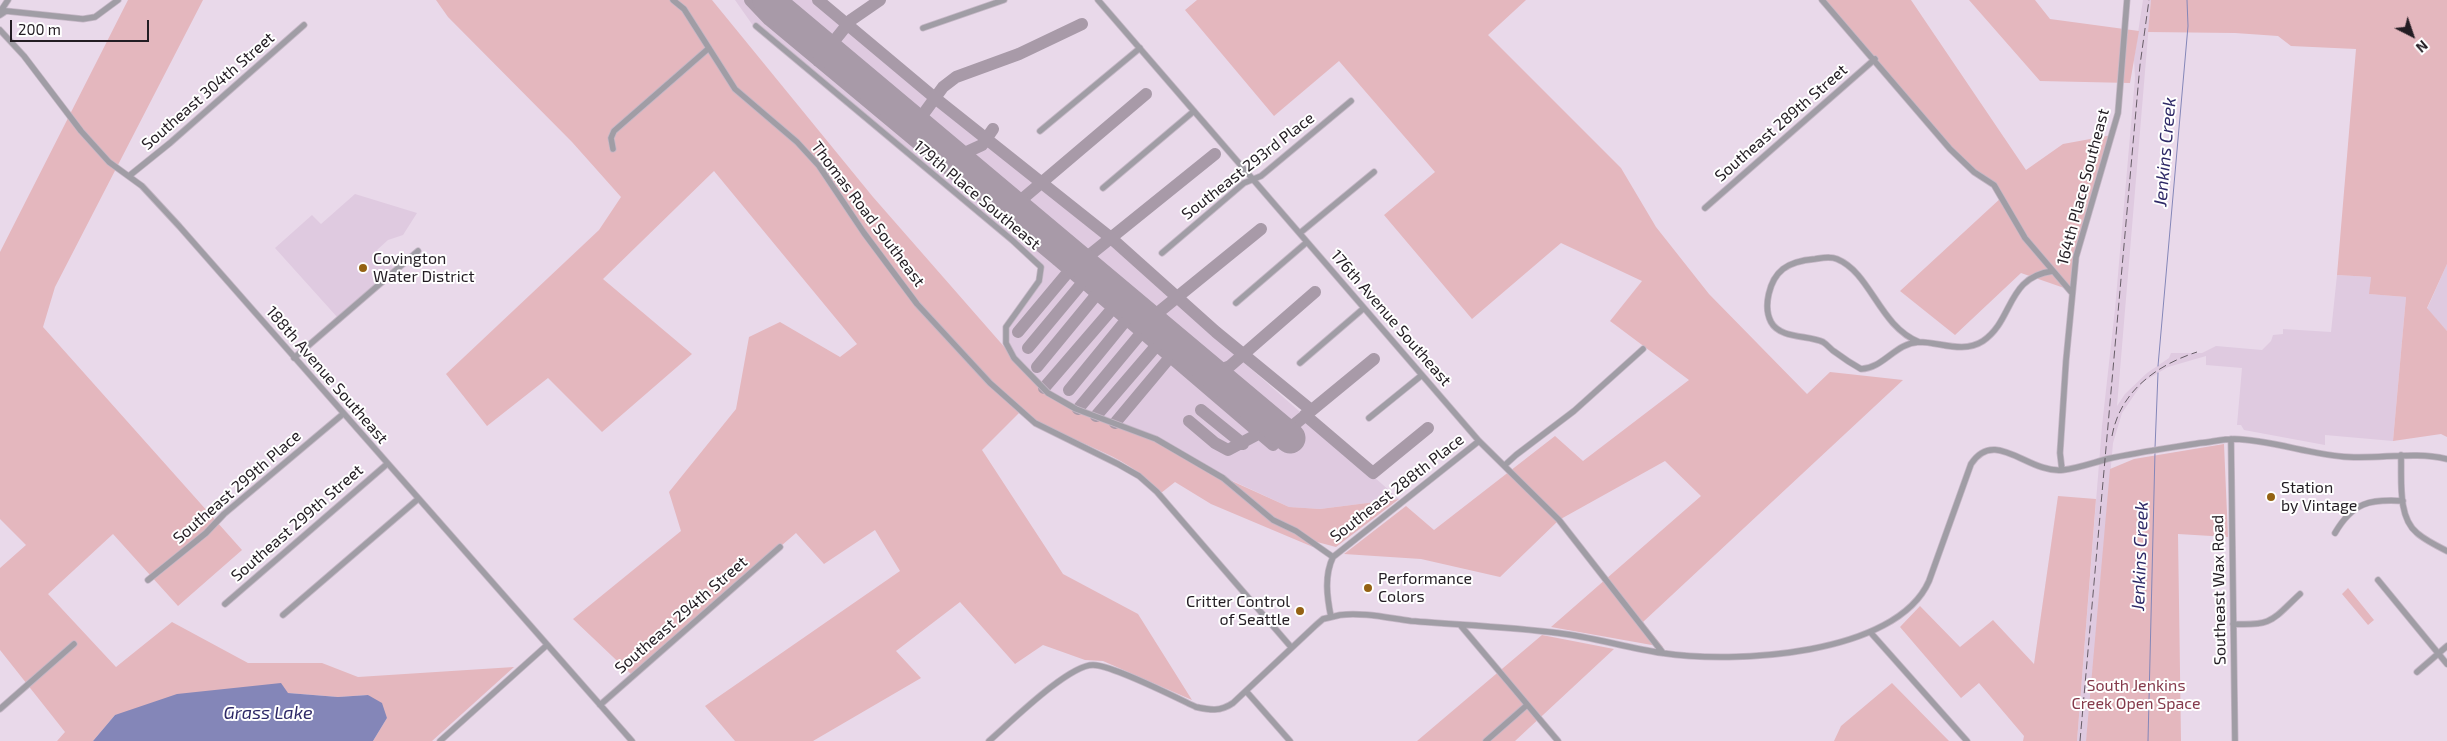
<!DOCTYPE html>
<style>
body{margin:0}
#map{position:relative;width:2447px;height:741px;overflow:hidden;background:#e9d9ea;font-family:"Exo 2",sans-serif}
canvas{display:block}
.north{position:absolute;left:2387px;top:10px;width:50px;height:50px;-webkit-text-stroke:4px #fff;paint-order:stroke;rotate:139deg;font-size:14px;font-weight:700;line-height:20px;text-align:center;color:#231d23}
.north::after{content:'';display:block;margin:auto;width:18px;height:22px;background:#231d23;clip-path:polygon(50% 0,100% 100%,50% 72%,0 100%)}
.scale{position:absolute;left:10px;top:20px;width:139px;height:22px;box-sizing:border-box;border:2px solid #231d23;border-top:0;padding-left:6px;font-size:15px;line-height:18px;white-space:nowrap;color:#231d23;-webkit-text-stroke:4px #fff;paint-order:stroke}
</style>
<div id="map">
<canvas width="2447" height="741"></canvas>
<div class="north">N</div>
<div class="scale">200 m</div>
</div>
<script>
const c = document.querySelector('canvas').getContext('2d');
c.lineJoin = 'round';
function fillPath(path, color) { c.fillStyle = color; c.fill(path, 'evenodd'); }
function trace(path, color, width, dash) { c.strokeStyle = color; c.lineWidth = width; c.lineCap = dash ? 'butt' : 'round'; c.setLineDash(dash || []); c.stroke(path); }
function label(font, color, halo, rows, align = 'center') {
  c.font = font + ' "Exo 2",sans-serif'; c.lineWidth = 4; c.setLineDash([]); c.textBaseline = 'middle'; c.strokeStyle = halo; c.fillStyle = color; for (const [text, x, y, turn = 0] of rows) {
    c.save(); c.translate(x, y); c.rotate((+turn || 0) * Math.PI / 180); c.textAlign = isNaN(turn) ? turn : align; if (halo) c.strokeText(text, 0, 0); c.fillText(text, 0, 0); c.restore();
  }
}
fillPath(new Path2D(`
 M735 0H814L1099 235 1399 499 1320 509 1289 507 1078 409 1048 393 1014 358 1006 343V327L1038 281 1040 267 754 27Z
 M2143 0H2151L2117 406 2125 394 2147 373 2169 358 2171 353H2202L2216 346 2262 350 2271 341 2273 335 2283 334V329L2331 332 2337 275 2371 277 2370 294 2406 297 2393 441 2325 435V445L2244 430 2241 425H2237L2242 368 2206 365V356L2168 367 2143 382 2122 413 2113 443 2087 735 2086 741H2077L2102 426 2115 309 2135 78 2134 59Z
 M355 194 417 213 403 235 388 240 377 250 394 269 338 318 275 248 312 215 321 224Z
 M2447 264V331L2427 309Z`), '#dfcae0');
fillPath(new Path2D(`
 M128 0H203L55 287 43 327 242 550 178 606 113 534 48 594 116 667 172 622 248 663H322L358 677 514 667 432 741H373L387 718 368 695 338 697 288 693 115 715 93 741H57L65 732 0 650V568L26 545 0 519V252Z
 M436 0H712L873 197 1014 358 1048 393 1078 409 1156 439 1223 477 1289 507 1320 509 1399 499 1336 547 1317 542 1313 547 1211 504 1175 482 1161 493C1124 450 1066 443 1021 411L982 450 1063 574 1138 614 1192 700 1103 661 1085 660 1043 645 1015 664 960 602 896 651 921 678 813 741H735L705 706 900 571 875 530 824 564 796 533 632 675 573 619 681 531 669 492 736 409 749 337 780 322 840 357 857 344 714 171 603 279 692 354 602 432 548 378 487 426 446 374 599 230 621 197 572 142 448 17Z
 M1197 0H1526L1488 35 1621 168 1656 227 1709 294 1807 394 1830 372 1903 380 1643 622 1663 647 1551 627 1701 496 1665 461 1559 520 1500 577 1421 559 1344 554 1406 506 1434 530 1555 436 1583 461 1689 380 1610 321 1642 281 1561 243 1472 319 1384 215 1435 172 1339 61 1274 116 1185 10Z
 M1822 0H1911L2026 170 2063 144 2112 135 2070 290 2021 273 1955 335 1900 291 2002 197 1994 185 1950 149Z
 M1969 0H2035L2050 19 2139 31 2130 83 2040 81Z
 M2151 0H2447V264L2427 308 2447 331V437L2441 434 2393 441 2406 297 2369 294 2371 277 2337 275 2356 49 2291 46 2278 36 2235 33 2148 32Z
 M2224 444 2228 537 2178 534 2181 741H2086L2110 469 2134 459Z
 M2058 496 2096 499 2077 741H2023L2024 736 1979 683 1961 698 1900 627 1920 606 1960 647 1993 620 2034 664Z
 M2348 588 2374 620 2368 625 2342 594Z
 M1542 635 1614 649 1515 741H1417Z
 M1892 683 1949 741H1834L1841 726Z`), '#e4b7be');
fillPath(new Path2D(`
 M281 683 288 693 338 697 368 695 382 703 387 718 373 741H93L115 715 177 694Z`), '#8486b8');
trace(new Path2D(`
 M2158 366 2188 26 2187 0
 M2155 448 2158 373
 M2148 741 2155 452`), '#8486b8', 1);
trace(new Path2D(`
 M750 0 769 20
 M818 0 935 98 1111 238 1216 332 1311 410
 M778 9 769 20 1057 260 1273 445 1284 433 1374 359
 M818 61 851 20 880 0
 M908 135 943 87 956 77 1019 54 1082 24
 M956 157 982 145 993 129
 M1014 206 1146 94
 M1051 237 1057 260
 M1081 262 1215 154
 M1149 320 1261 229
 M1018 332 1069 271
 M1028 348 1083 282
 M1181 365 1190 354
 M1037 367 1097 294
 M1212 373 1230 366 1315 292
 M1044 388 1113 308
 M1069 390 1127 319
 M1078 409 1142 332
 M1201 410 1243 444
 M1305 415 1373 473 1428 428
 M1096 416 1157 345
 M1189 421 1215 443 1228 450 1260 433
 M1115 423 1171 356`), '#a89aa8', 12);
trace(new Path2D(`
 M768 0 1290 438`), '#a89aa8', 31);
const minor = new Path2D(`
 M673 0 684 9 735 89 797 142 819 166 864 233 917 304 990 383 1035 423 1118 464 1139 476 1157 492 1291 647
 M1098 0 1479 441 1559 520 1663 653
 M1822 0 1950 149 1974 172 1994 185 2025 238 2072 293
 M0 12 8 0
 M0 15 6 11 83 19 95 17 118 0
 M756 26 1012 240 1041 267 1039 281 1006 327V343L1014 358 1048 393 1076 409 1156 439 1223 478 1273 520 1296 531 1333 557
 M923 28 1004 0
 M0 30 24 56 81 131 109 162 142 186 179 226 632 741
 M1040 131 1140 48
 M613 149 611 138 614 131 709 48
 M129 176 170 143 304 25
 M1103 188 1194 111
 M1705 208 1875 59
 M1300 233 1374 172
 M1162 253 1244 183 1261 176 1351 101
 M1236 303 1307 242
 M1919 342C1879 326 1871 273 1837 259 1830 256 1822 258 1815 259 1803 260 1792 262 1783 269 1769 280 1763 307 1771 322 1780 339 1809 335 1823 342 1828 345 1831 350 1835 352 1843 358 1852 364 1861 369 1884 368 1895 343 1919 342 1940 342 1963 354 1983 341 2014 320 2006 277 2053 271
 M294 358 418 251
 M1300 363 1364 308
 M1369 418 1422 375
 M2231 439 2235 741
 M2401 455C2402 478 2397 517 2417 533 2425 540 2437 546 2447 551
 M1505 465 1516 455 1574 411 1643 349
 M2062 470 2060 453 2066 361 2076 257 2118 113 2127 0
 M2335 533C2353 502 2370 499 2403 501
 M148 580 206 533 224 514 343 414
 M2378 580 2447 664
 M225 604 387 464
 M283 615 418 499
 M1331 617C1327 597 1324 576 1333 557L1479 441
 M2233 624C2273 626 2272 620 2300 594
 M1461 626 1558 741
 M1871 633 1967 741
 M2417 672 2447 646
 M1246 691 1290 741
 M600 705 780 547
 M0 709 74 644
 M440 741 547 645
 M989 741C1010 723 1068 665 1093 665 1112 665 1175 697 1196 707 1210 710 1220 712 1233 703L1316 625 1323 619 1340 615C1362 612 1388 618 1411 621 1460 625 1509 627 1558 633 1593 637 1627 648 1662 653 1733 664 1896 656 1929 581L1971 464C1995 427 2028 474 2063 470 2078 468 2092 463 2107 459 2138 452 2169 448 2200 443 2211 442 2223 439 2234 439 2273 440 2310 455 2349 457 2382 459 2414 451 2447 459
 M1486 741 1527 705`);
trace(minor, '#c5b7c6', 7);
trace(minor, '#a09da5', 5.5);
trace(new Path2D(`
 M2112 436C2120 391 2157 365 2197 352
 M2080 741 2140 65 2149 0`), '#665c66', 1, [8, 4]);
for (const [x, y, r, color] of [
 [363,268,5,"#946213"],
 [2271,497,5,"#946213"],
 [1368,588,5,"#946213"],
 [1300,611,5,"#946213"]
]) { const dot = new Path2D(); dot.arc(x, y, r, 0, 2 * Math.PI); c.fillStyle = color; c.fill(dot); trace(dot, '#fff', 2); }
label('16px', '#231d23', '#fff', [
 ["Southeast 304th Street",208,91,-41],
 ["Southeast 289th Street",1781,123,-41],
 ["Southeast 293rd Place",1248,166,-38],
 ["164th Place Southeast",2083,187,-75],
 ["179th Place Southeast",977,195,40],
 ["Thomas Road Southeast",868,214,53],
 ["176th Avenue Southeast",1391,318,49],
 ["188th Avenue Southeast",327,375,49],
 ["Southeast 299th Place",237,487,-41],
 ["Southeast 288th Place",1397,488,-38],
 ["Southeast 299th Street",297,523,-41],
 ["Southeast Wax Road",2219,590,-91],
 ["Southeast 294th Street",681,615,-41]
]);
label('16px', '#231d23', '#fff', [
 ["Covington",373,259],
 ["Water District",373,277],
 ["Station",2281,488],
 ["by Vintage",2281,506],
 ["Performance",1378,579],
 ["Colors",1378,597],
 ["Critter Control",1290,602,"right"],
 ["of Seattle",1290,620,"right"]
], 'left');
label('16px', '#853a4b', '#fff', [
 ["South Jenkins",2136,686],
 ["Creek Open Space",2136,704]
]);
label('italic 18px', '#2e2967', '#fff', [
 ["Jenkins Creek",2165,152,-85],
 ["Jenkins Creek",2140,556,-88],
 ["Grass Lake",268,713]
]);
</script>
